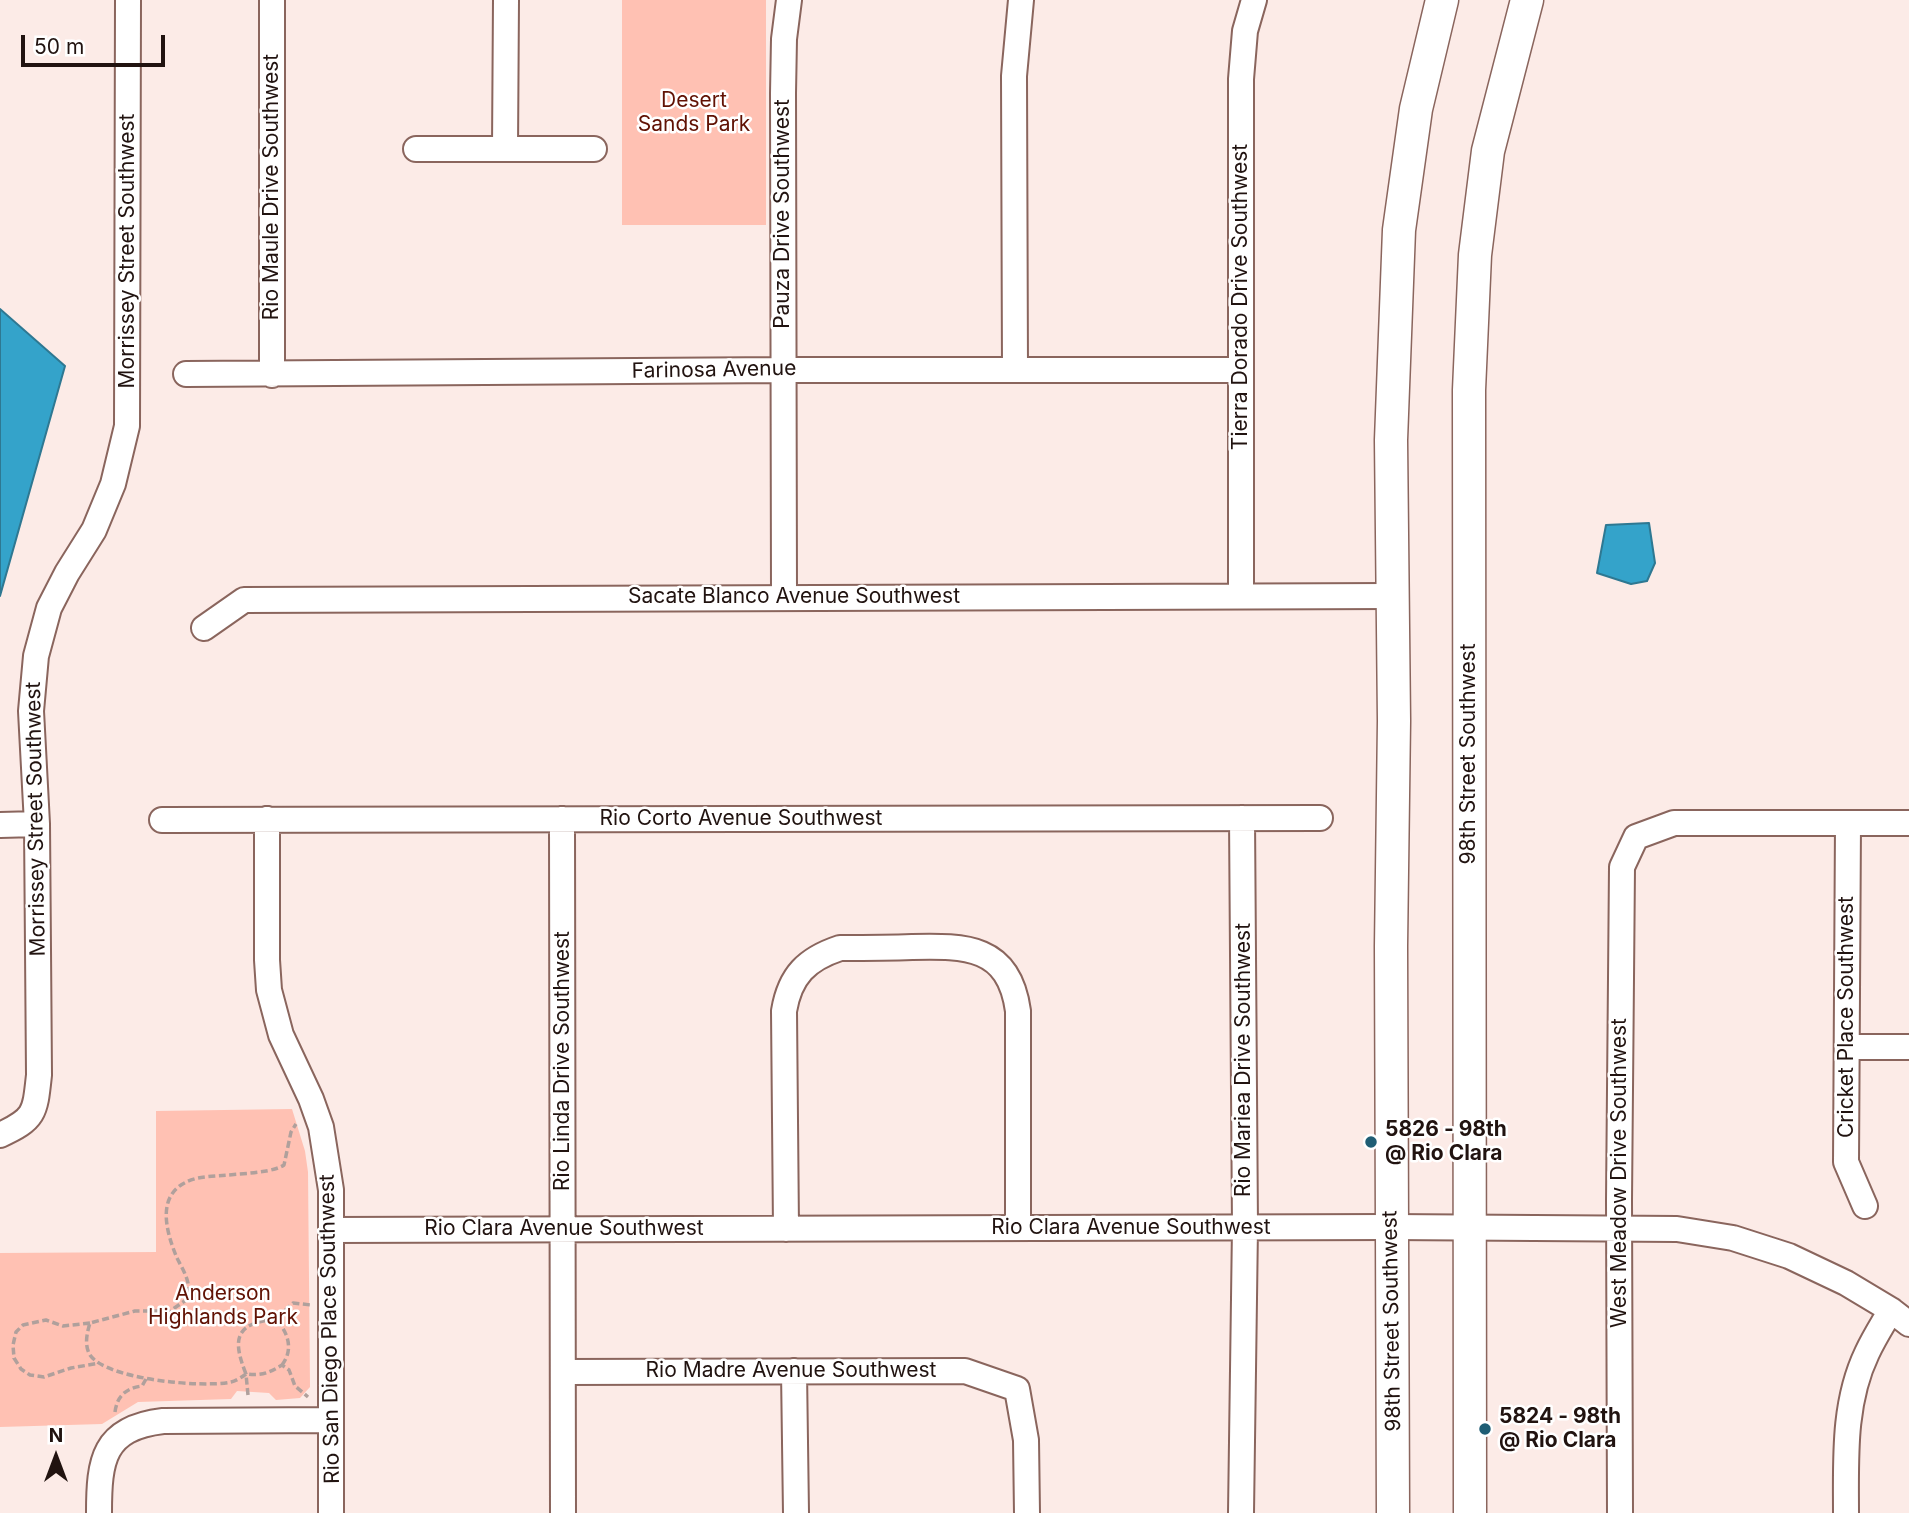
<!DOCTYPE html>
<style>
body{margin:0}
#map{position:relative;width:1909px;height:1513px;overflow:hidden;background:#fcebe7;font-family:Inter,sans-serif}
canvas{display:block}
.north{position:absolute;left:21px;top:1422px;width:70px;height:70px;-webkit-text-stroke:5px #fff;paint-order:stroke;rotate:0deg;font-size:19px;font-weight:700;line-height:28px;text-align:center;color:#211310}
.north::after{content:'';display:block;margin:auto;width:24px;height:32px;background:#211310;clip-path:polygon(50% 0,100% 100%,50% 72%,0 100%)}
.scale{position:absolute;left:21px;top:35px;width:144px;height:32px;box-sizing:border-box;border:4px solid #211310;border-top:0;padding-left:9px;font-size:21px;line-height:24px;white-space:nowrap;color:#211310;-webkit-text-stroke:5px #fff;paint-order:stroke}
</style>
<div id="map">
<canvas width="1909" height="1513"></canvas>
<div class="north">N</div>
<div class="scale">50 m</div>
</div>
<script>
const c = document.querySelector('canvas').getContext('2d');
c.lineJoin = 'round';
function fillPath(path, color) { c.fillStyle = color; c.fill(path, 'evenodd'); }
function trace(path, color, width, dash) { c.strokeStyle = color; c.lineWidth = width; c.lineCap = dash ? 'butt' : 'round'; c.setLineDash(dash || []); c.stroke(path); }
function label(font, color, halo, rows, align = 'center') {
  c.font = font + ' Inter,sans-serif'; c.lineWidth = 5; c.setLineDash([]); c.textBaseline = 'middle'; c.strokeStyle = halo; c.fillStyle = color; for (const [text, x, y, turn = 0] of rows) {
    c.save(); c.translate(x, y); c.rotate((+turn || 0) * Math.PI / 180); c.textAlign = isNaN(turn) ? turn : align; if (halo) c.strokeText(text, 0, 0); c.fillText(text, 0, 0); c.restore();
  }
}
fillPath(new Path2D(`
 M622 0H766V225H622Z
 M292 1109 305 1151 308 1172 310 1387 300 1398 276 1400 269 1393 237 1391 231 1399 138 1402 102 1424 0 1427V1253L156 1252V1111Z`), '#ffc1b3');
const water = new Path2D(`
 M0 309 65 366 0 596Z
 M1649 523 1655 563 1647 581 1631 584 1597 573 1606 525Z`);
fillPath(water, '#34a3ca');
trace(water, '#2e7892', 2);
const minor = new Path2D(`
 M272 0V375
 M505 148 506 0
 M416 149H594
 M1015 370 1014 76 1021 0
 M186 374 784 370H1241
 M784 596 783 93 784 39 789 0
 M1241 596V79L1245 31 1254 0
 M204 628 244 600 1392 596
 M267 819V960L269 990 281 1035 311 1099 321 1127 331 1190V1513
 M562 819 563 1513
 M162 820 1320 818
 M1848 823 1846 1162 1865 1206
 M0 825 37 824
 M1847 1047H1909
 M0 1135C35 1119 35 1113 39 1075L37 824 31 711 36 656 49 608 67 573 94 530 113 484 127 426 128 0
 M786 1229 784 1011C790 975 807 959 840 948 864 948 888 948 912 947 965 946 1009 945 1018 1011V1228
 M331 1230 1391 1227 1677 1229 1733 1238 1789 1256 1846 1283 1891 1310 1909 1324
 M794 1371 796 1513
 M563 1372 965 1371 1017 1389 1026 1440 1027 1513
 M99 1513C99 1460 103 1428 163 1421L331 1420
 M1241 1513 1245 1227 1242 818
 M1620 1513 1619 1200 1622 867 1636 837 1674 823H1909
 M1846 1513C1846 1459 1843 1403 1867 1353 1874 1338 1883 1324 1891 1310`);
const major = new Path2D(`
 M1393 1513 1391 946 1394 721 1391 440 1399 230 1416 109 1442 0
 M1470 1513 1469 390 1475 255 1488 151 1527 0`);
trace(minor, '#8a655d', 28);
trace(major, '#8a655d', 35);
trace(new Path2D(`
 M276 1319C235 1323 232 1339 246 1374 261 1376 269 1373 282 1365L289 1370 295 1386 308 1397
 M90 1323 63 1326 46 1320 23 1325 16 1332 13 1345 14 1358 21 1369 30 1375 44 1377 71 1368 100 1363
 M282 1365C294 1349 288 1333 276 1319L293 1303 311 1305
 M248 1395 246 1374C242 1377 236 1381 231 1382 204 1388 107 1380 90 1355 84 1345 87 1333 90 1323L135 1311H170L186 1300C187 1294 189 1288 188 1283 186 1274 181 1266 177 1258 164 1227 155 1188 198 1178 219 1174 270 1175 284 1165L291 1132 296 1124
 M115 1412C117 1396 126 1388 142 1386L146 1379`), '#b0a09c', 3.5, [7, 3.5]);
trace(minor, '#fff', 24);
trace(major, '#fff', 32);
for (const [x, y, r, color] of [
 [1371,1142,7,"#1f5d74"],
 [1485,1429,7,"#1f5d74"]
]) { const dot = new Path2D(); dot.arc(x, y, r, 0, 2 * Math.PI); c.fillStyle = color; c.fill(dot); trace(dot, '#fff', 2.5); }
label('21px', '#611204', '#fff', [
 ["Desert",694,101],
 ["Sands Park",694,125],
 ["Anderson",223,1294],
 ["Highlands Park",223,1318]
]);
label('21px', '#211310', '#fff', [
 ["Rio Maule Drive Southwest",272,187,-90],
 ["Pauza Drive Southwest",783,214,-90],
 ["Morrissey Street Southwest",128,251,-90],
 ["Tierra Dorado Drive Southwest",1241,297,-90],
 ["Farinosa Avenue",714,370,-1],
 ["Sacate Blanco Avenue Southwest",794,597],
 ["98th Street Southwest",1469,754,-90],
 ["Morrissey Street Southwest",36,819,-91],
 ["Rio Corto Avenue Southwest",741,819],
 ["Cricket Place Southwest",1847,1017,-90],
 ["Rio Mariea Drive Southwest",1244,1060,-90],
 ["Rio Linda Drive Southwest",563,1061,-90],
 ["West Meadow Drive Southwest",1620,1173,-90],
 ["Rio Clara Avenue Southwest",1131,1228],
 ["Rio Clara Avenue Southwest",564,1229],
 ["98th Street Southwest",1392,1321,-91],
 ["Rio San Diego Place Southwest",330,1329,-91],
 ["Rio Madre Avenue Southwest",791,1371]
]);
label('bold 21px', '#211310', '#fff', [
 ["5826 - 98th",1385,1130],
 ["@ Rio Clara",1385,1154],
 ["5824 - 98th",1499,1417],
 ["@ Rio Clara",1499,1441]
], 'left');
</script>
